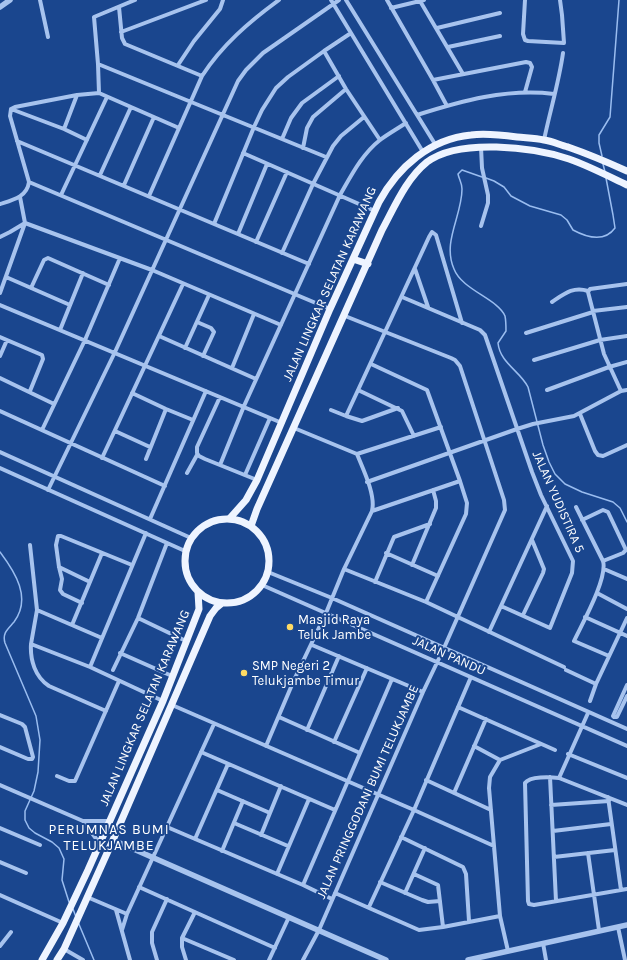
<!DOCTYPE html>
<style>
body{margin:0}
canvas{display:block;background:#1a468e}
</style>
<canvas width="627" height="960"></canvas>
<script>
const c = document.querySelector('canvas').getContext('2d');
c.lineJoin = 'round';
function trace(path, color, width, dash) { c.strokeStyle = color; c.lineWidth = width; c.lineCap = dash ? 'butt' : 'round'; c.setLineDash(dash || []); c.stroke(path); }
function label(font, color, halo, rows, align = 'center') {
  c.font = font + ' Karla,sans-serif'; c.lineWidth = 4; c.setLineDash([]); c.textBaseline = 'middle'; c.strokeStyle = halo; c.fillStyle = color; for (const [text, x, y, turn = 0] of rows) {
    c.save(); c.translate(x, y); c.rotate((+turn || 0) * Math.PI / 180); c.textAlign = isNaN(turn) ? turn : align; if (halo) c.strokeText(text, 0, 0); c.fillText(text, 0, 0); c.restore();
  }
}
trace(new Path2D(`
 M602 156 599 143V135L610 117 619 0
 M603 164 605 172
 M482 177 462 170 458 174C459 179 462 183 462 189 462 216 442 242 454 269 462 290 498 299 505 316 506 321 506 327 506 331L498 343C500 363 520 371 528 387L543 445 549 462 555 474 565 484 582 492 613 502 620 508 627 522
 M486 178 494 181 504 187 511 196 530 206 561 215 567 220 573 230C586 237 604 243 615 228L613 215 606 178
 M0 552C15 572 32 598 14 622 8 629 2 633 5 643L36 716 40 740 38 772 34 791 25 811V820L29 828 35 833 52 842 59 848 64 859 62 880 69 902
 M73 909 76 917
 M78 922 94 960`), '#9abdf0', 1.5);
trace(new Path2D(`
 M40 0 48 37
 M331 0 423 152
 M346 0 435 144
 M387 0 433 80 447 106
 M525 0 523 34 525 40 528 41 564 43 562 15 560 0
 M420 1 463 74
 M119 7 122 38 125 44 202 76
 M391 8 424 0
 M437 28 500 13
 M121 32 206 0
 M448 47 500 36
 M324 51 346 89 380 140
 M98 64 326 157
 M178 65 194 41 220 9 223 0
 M433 80 526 62 530 63 532 67 525 92
 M99 93 98 64 94 17 135 0
 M11 109 64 129 87 140
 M417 115C461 101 507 88 554 94
 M64 129 77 95
 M282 139 291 118 302 103 339 76
 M544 140C550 111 559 82 563 53
 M17 141 309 264
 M481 147 482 168 488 195V203L481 226
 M303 148 307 128 313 117 346 89
 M243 153 375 211
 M100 175 131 107
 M29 182 330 309
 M124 185 154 117
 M61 195 107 97
 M149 196 202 76C222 45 249 22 279 0
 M0 204C13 200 27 197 29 182L10 116 11 109 15 107 77 95 99 93 179 128
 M25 223 152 270 281 325
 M214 224 254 127 262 110 276 88 288 77 324 51 351 33
 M238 234 267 164
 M0 237 10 232 25 223
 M256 242 287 172
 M282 253 313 184 333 146 341 136 364 117
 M415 269 428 307
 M6 277 70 305
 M31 288 44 260 48 258 109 285
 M0 293 25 223 20 197
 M402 297 480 330 485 335 532 472 541 495 573 561 572 573 550 628 501 606
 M552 302C564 294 573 286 588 291
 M0 305 282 423
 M593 311 627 307
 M197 322 211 328 214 332 203 356
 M60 330 83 273
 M526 333 593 312
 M159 336 256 379
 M0 337 42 355 43 359 30 391
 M185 348 209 295
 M0 356 7 340
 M534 360 600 340 627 336
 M371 364 427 390 460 481 467 503 466 514 426 602
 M232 368 254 314
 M0 378 54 404
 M358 390 402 411 414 436
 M547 390 609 367 627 362
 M621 391 604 354 588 292 590 289 627 284
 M132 393 166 409 193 420
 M220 397 197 447V453L199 456 205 459 257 480
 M331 410 346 416 362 421 398 408
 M0 411 165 486
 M580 414 595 451 598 455 603 456 627 445
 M346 416 429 237 432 232 436 235 462 323
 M42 430 85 340 120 258
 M115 431 150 447
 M0 452 191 538
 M357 454 441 427
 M102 458 183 284
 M146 459 166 409
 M220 465 244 406 340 195C351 176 362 154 380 140 388 134 397 129 406 123
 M0 468 185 551
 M187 473 197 455
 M245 475 270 418
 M367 482 517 429 533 424 574 416 621 391 627 390
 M48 490 115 352 238 81 246 70 263 53 339 0
 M576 507 603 561C608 578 582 624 574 641L609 656
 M372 511 460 481
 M150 519 206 391
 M582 520 603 510 608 512 626 550 623 553 603 561
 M30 545 37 610 31 644 90 667 163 701
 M386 553 438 576
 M412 565 436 508V501L433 490
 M59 567 90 582
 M344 569 426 602 564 667
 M604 569 627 579
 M268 572 332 598 627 729
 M375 582 394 537 430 524
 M262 585 627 746
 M597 593 627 609
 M82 603 63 594 60 590 62 579 59 567 56 545 58 536H61L132 565
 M37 610 102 638
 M523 615 543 573 544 569 532 540
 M585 617 627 636
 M138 618 186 641
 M72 625 102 553
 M489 632 547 506
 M31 644C30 660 35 677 49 686L106 711
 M312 645 423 692
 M120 653 172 676
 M90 667 146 533
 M113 670 138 618 167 543
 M566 670 596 684
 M590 701 596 684 627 618
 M172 705 414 810 494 846
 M458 707 555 750
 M0 715 22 724 25 727 33 757 32 759H28L0 747
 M279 717 360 753
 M614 717 613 716 627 685
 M614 717H617L627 696
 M307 730 339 656
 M334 742 367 668
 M266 746 294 680 326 613 344 569 372 511C376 495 363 469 357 454L294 428
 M474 746 500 760
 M201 752 335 810
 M568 754 627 778
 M57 776 69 781H75L119 681
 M550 777 556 901
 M559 778 588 713
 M426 780 491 810
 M0 785 83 821H110
 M217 790 270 813
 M454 793 486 719
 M608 797 621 890
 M551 805 609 801
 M627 805 559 778C550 777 530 776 525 783L528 901 529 904 534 905 627 889
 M83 821 100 844
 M234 823 288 846
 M167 827 303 885 332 899
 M0 828 40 845
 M553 831 611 824
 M261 835 281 786
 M401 837 463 867 466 874 469 921
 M195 839 228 764
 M222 851 243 801
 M588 853 599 930
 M554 857 615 850
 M0 862 26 873
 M277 874 309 799
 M414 874 438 885 443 927
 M380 882 422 900 428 902 440 901
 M303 885 392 679
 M139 887 275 948
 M335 893 419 930 443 927 500 916
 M405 893 425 848
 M0 895 63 923
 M87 897 127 914
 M369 907 414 810 471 677
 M116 910 130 960
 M618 927 625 960
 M122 930 127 914 214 724
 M182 938 234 960
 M543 943 546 960
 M0 946 11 932
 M64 949 83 960
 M508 951 500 916 489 788 490 777 500 760 541 744
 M157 960 152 943V932L167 899
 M186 960 182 947V938L195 912
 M269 960 289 917
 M303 960 319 930 423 692 444 648 505 510 504 500 460 366 455 360 451 358 345 316`), '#a7c3ee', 4);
trace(new Path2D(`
 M0 7 10 0
 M113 840 386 960
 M468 960 627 925`), '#a7c3ee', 5.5);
trace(new Path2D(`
 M353 259 368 264
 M230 518 246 500 257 480 330 309 379 202C398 167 430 139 471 135 486 133 502 135 517 137 526 138 535 138 544 140 552 141 560 145 568 147 588 154 607 162 627 171
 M185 561a42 42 0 1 1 84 0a42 42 0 1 1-84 0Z
 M251 526 257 509 382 230C395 206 406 179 427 162 459 138 533 147 569 159 589 166 608 176 627 185
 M42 960 63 923 88 870 163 701 199 609 198 592
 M57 960 64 949 113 840 210 616 216 608 222 603`), '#eef4ff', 7);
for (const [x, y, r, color] of [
 [290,627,4,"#ffdb64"],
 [244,673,4,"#ffdb64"]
]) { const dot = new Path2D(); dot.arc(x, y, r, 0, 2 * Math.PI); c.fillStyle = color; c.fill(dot); trace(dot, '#1a468e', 1.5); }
label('13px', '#fff', '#1a468e', [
 ["JALAN LINGKAR SELATAN KARAWANG",330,284,-66],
 ["JALAN YUDISTIRA 5",558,502,66],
 ["JALAN PANDU",449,656,24],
 ["JALAN LINGKAR SELATAN KARAWANG",145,708,-67],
 ["JALAN PRINGGODANI BUMI TELUKJAMBE",368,792,-66]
]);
label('13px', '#fff', '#1a468e', [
 ["Masjid Raya",298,620],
 ["Teluk Jambe",298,635],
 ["SMP Negeri 2",252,666],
 ["Telukjambe Timur",252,681]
], 'left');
c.letterSpacing = '1px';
label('14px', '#fff', '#1a468e', [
 ["PERUMNAS BUMI",109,830],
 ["TELUKJAMBE",109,846]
]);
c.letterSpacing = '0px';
</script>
